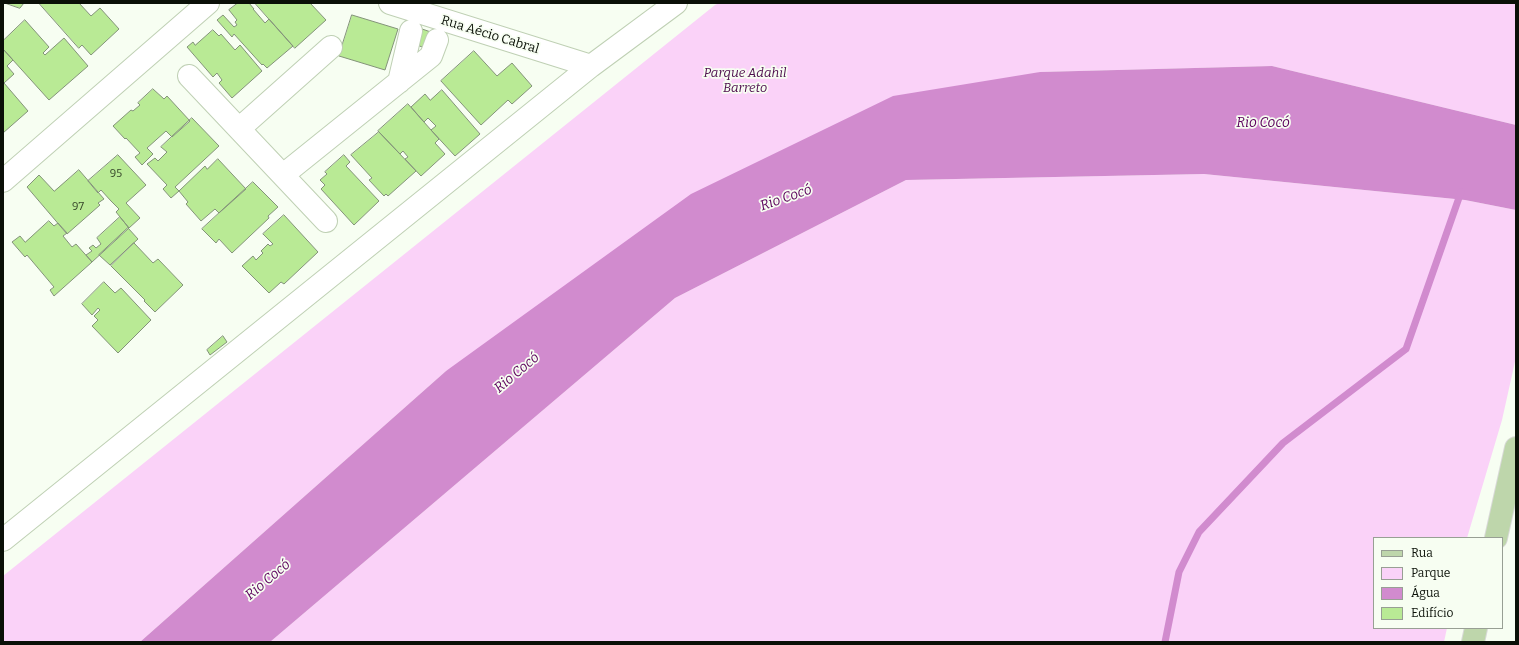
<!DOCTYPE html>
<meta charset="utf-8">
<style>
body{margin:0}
#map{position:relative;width:1519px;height:645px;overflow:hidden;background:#f7fef2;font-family:Bitter,serif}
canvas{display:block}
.frame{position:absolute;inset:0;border:4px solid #0a1007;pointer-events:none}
.legend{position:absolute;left:1373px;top:537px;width:130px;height:92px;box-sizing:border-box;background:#f7fef2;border:1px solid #989f94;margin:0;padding:5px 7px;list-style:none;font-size:12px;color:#0a1007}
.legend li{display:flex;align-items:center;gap:8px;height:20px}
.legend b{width:20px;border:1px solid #989f94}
</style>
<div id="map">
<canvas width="1519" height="645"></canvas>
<div class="frame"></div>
<ul class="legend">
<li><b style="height:5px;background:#bed6ab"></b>Rua</li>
<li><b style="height:11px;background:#fad2f8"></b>Parque</li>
<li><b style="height:11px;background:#d18bce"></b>Água</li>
<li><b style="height:11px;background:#b9ea95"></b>Edifício</li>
</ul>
</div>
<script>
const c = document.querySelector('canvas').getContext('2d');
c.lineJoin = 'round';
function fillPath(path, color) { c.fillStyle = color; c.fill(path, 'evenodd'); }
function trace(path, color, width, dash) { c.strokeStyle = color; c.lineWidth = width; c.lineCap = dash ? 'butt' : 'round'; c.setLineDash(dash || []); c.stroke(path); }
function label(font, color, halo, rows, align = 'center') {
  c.font = font + ' Bitter,serif'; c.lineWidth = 3.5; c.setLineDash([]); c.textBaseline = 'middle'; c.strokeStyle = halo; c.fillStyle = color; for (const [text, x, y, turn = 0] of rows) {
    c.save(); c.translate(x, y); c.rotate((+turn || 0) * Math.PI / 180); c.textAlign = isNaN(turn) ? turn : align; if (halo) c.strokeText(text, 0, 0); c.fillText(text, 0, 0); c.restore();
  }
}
fillPath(new Path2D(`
 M719 3H1516V125L1272 66 1040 72 446 371 140 642H3V576L715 5Z
 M1204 174 1465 200 1516 210V357L1502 420 1467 538H1374V628H1447L1444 642H270L675 298 906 180Z`), '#fad2f8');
fillPath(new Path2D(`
 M1272 66 1516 125V210L1465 200 1204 174 906 180 675 298 270 642H140L446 371 691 194 893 96 1040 72Z`), '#d18bce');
trace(new Path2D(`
 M1165 642 1179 572 1199 532 1283 443 1406 349 1461 192`), '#d18bce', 7);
const building = new Path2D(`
 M5 3H24L20 8Z
 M39 3H79L91 16 100 8 119 29 91 55 82 45 79 48Z
 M238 3H249L254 9H253L265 23 269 19 293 46 267 68 263 64 262 65 234 34 232 37 217 20 223 15 234 27 237 25 235 22 237 20 229 10Z
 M255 3H310L326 20 295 48Z
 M352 15 398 29 385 70 339 56Z
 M25 20 49 47 43 53 45 55 64 38 88 66 49 100 3 49V41Z
 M405 23 445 37 428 49 411 43Z
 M213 30 219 36 221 34 235 50 240 45 262 71 232 98 219 83 222 80 217 73 213 77 187 47 193 42 195 45Z
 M3 49 13 60 7 66 14 74 4 83 28 111 3 133Z
 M474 51 497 76 512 63 532 86 512 104 508 100 481 125 441 81Z
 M153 89 164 99 167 96 190 121 172 137 166 131 147 148 153 154 142 165 135 157 140 153 126 138 125 139 113 126 131 110 133 111 140 105 138 103Z
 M442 90 480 134 455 156 431 130 436 126 428 118 424 122 411 107 425 94 430 100Z
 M408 104 439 139 435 143 445 154 421 176 405 159 408 157 403 151 400 154 378 131Z
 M192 118 219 146 175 187 179 191 171 198 163 189 167 185 147 164 155 158 158 161 167 152 161 147Z
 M379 132 416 171 388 196 386 194 384 196 369 180 372 178 351 155Z
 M118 155 146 185 126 203 140 218 129 228 116 212 119 209 111 201 101 190 98 193 88 181Z
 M344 155 350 162 346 166 379 201 354 225 321 189 325 185 320 180 327 174 325 172Z
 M218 159 246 189 219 213 215 209 201 221 186 204 188 202 179 191 205 166 207 169Z
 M79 170 104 199 98 203 100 205 67 234 27 187 39 175 54 191Z
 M253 182 278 207 268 216 269 218 232 253 219 239 216 243 202 229Z
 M284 215 318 252 284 284 281 282 269 293 242 266 253 256 256 260 263 253 261 251 268 244 270 246 273 244 263 234Z
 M120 217 129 228 92 262 86 255 92 251 89 248 93 245 96 248 101 244 97 238Z
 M49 221 54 226 58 223 67 233 63 236 72 247 76 244 92 262 54 296 50 290 54 287 27 255 25 257 12 242 20 236 25 242Z
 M128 228 138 239 110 265 99 255Z
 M134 243 153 263 158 259 183 285 155 312 144 301 145 300 111 266Z
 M104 282 115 293 121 288 151 320 118 353 92 326 98 320 94 316 100 310 98 308 92 315 82 304Z
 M223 336 227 342 210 355 207 350Z`);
fillPath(building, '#b9ea95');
trace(building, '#839379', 1);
const minor = new Path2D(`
 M390 3 591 66
 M189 76 326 221
 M399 82 411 31
 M240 128 331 47
 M283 175 431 56 437 40
 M3 181 208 3
 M3 540 591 66 676 3`);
const major = new Path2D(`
 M1496 538 1516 448
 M1473 642 1476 628`);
trace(minor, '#bfd0b4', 24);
trace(major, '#d8d9d7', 24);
trace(minor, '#fff', 22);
trace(major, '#bed6ab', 22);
label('11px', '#36462a', null, [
 ["95",116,174],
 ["97",78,207]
]);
label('13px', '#0a1007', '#f7fef2', [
 ["Rua Aécio Cabral",490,35,17]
]);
label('italic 13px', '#4e0e4e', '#f7fef2', [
 ["Parque Adahil",745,73],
 ["Barreto",745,88]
]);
label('italic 14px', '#5c025d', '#f7fef2', [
 ["Rio Cocó",1263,123],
 ["Rio Cocó",786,198,-19],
 ["Rio Cocó",517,373,-40],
 ["Rio Cocó",268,580,-40]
]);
</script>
